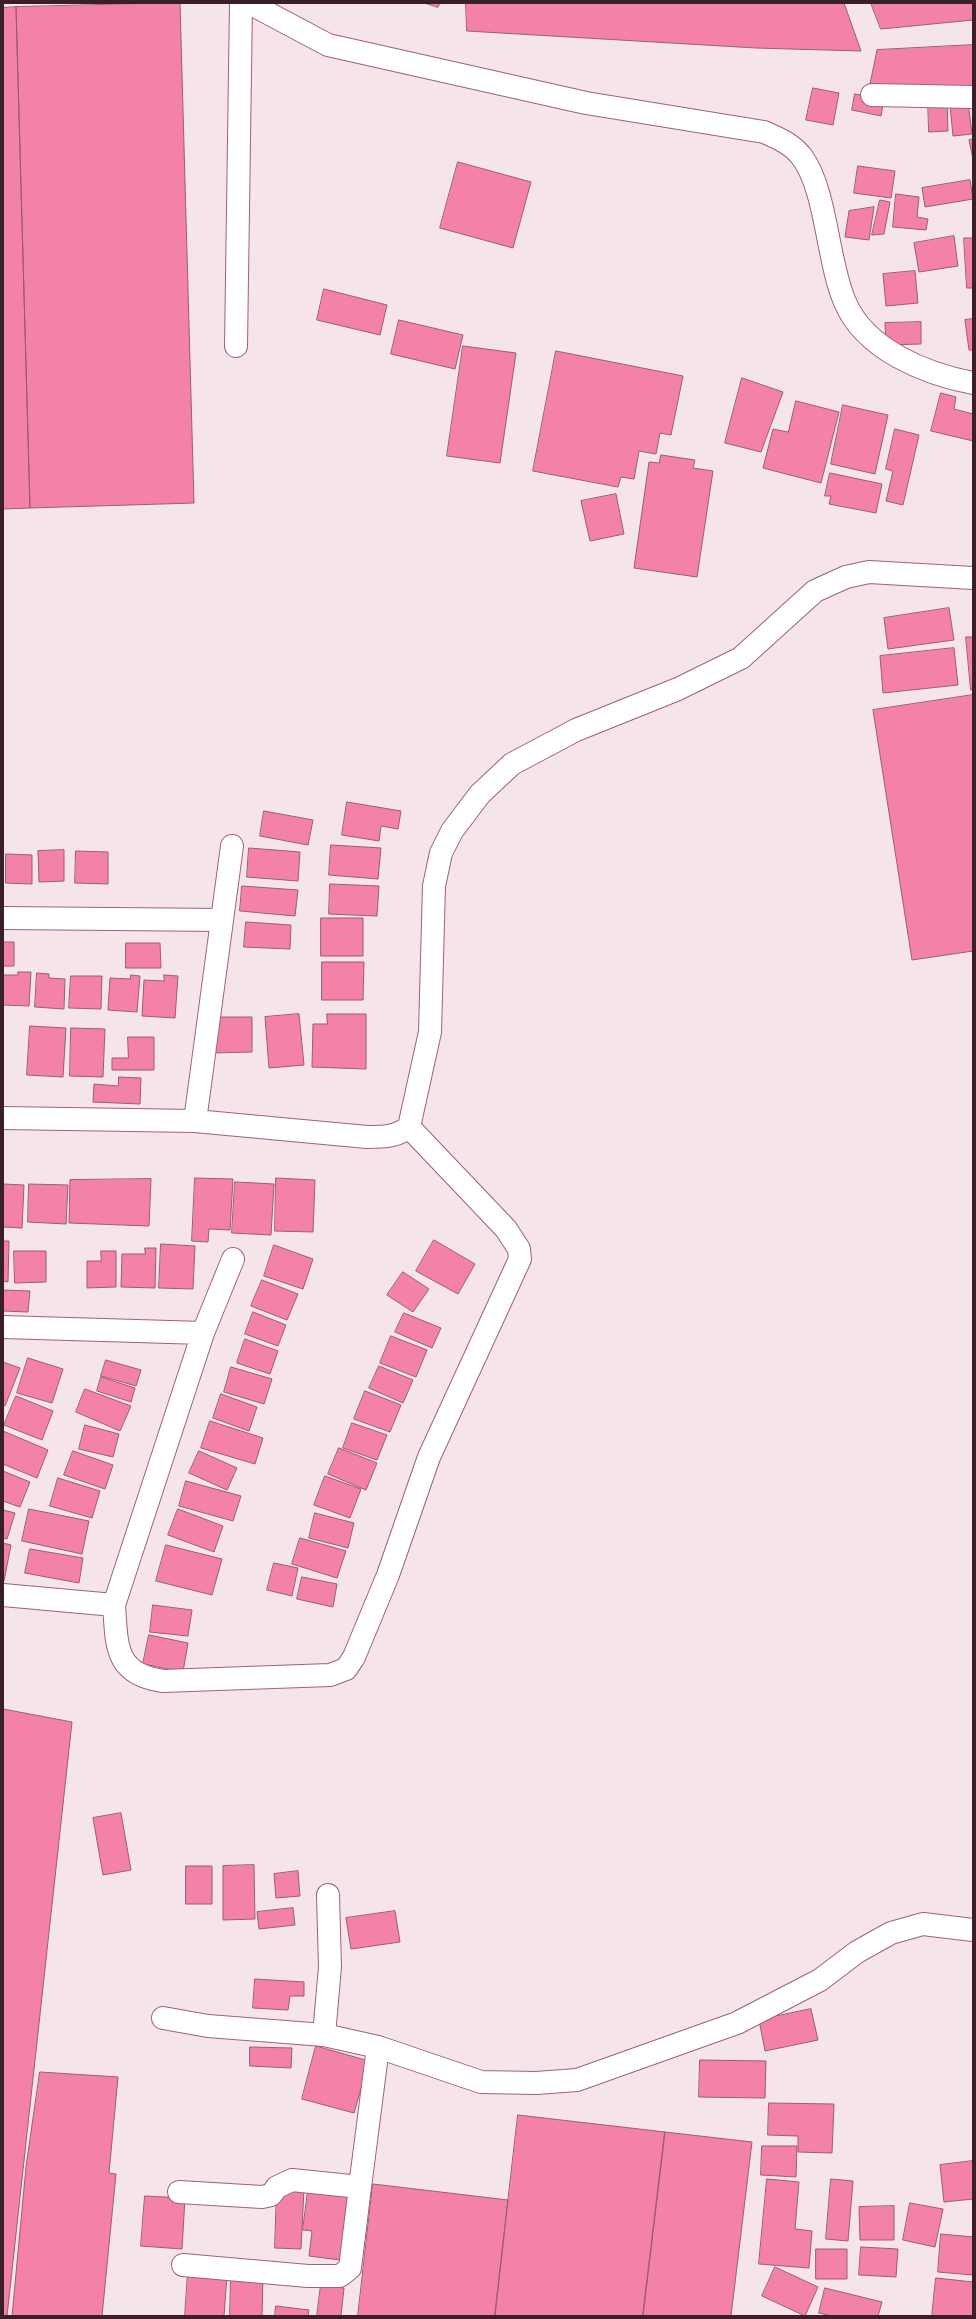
<!DOCTYPE html>
<style>
body{margin:0}
#map{position:relative;width:976px;height:2319px;overflow:hidden;background:#f5e5e9;font-family:"Roboto Condensed",sans-serif}
canvas{display:block}
.frame{position:absolute;inset:0;border:4px solid #3a1f27;pointer-events:none}
</style>
<div id="map">
<canvas width="976" height="2319"></canvas>
<div class="frame"></div>
</div>
<script>
const c = document.querySelector('canvas').getContext('2d');
c.lineJoin = 'round';
function fillPath(path, color) { c.fillStyle = color; c.fill(path, 'evenodd'); }
function trace(path, color, width, dash) { c.strokeStyle = color; c.lineWidth = width; c.lineCap = dash ? 'butt' : 'round'; c.setLineDash(dash || []); c.stroke(path); }
const building = new Path2D(`
 M180 3 194 503 30 508 16 7Z
 M425 3H440L438 7Z
 M466 3H844L861 51 756 48 467 31Z
 M871 3H973V20L881 29Z
 M16 7 30 508 3 509V8Z
 M973 45V91L869 89 877 50Z
 M813 88 839 93 833 125 806 120Z
 M855 94 884 100 881 116 852 110Z
 M928 100H947L948 131 929 132Z
 M968 102 972 134 953 136 950 105Z
 M973 139V159L969 140Z
 M458 162 531 182 513 248 440 228Z
 M858 166 895 171 891 198 854 193Z
 M970 180 973 199 925 207 922 188Z
 M896 194 919 197 917 217 928 219 926 230 893 227Z
 M880 200 890 202 884 234 872 235Z
 M874 207 869 240 845 237 849 211Z
 M954 236 958 266 919 272 914 243Z
 M964 238H973V288H967Z
 M915 271 918 303 886 306 883 274Z
 M324 289 387 305 380 335 317 320Z
 M973 319V350H969L965 320Z
 M399 320 463 335 455 369 391 354Z
 M921 322V344L886 345 885 323Z
 M463 346 516 353 500 463 447 456Z
 M556 351 683 376 671 435 660 433 656 454 639 451 634 479 621 477 618 487 533 471Z
 M742 378 783 392 761 452 725 443Z
 M941 393 956 397 954 409 973 414V441L931 431Z
 M796 401 839 412 821 483 763 468 773 429 788 432Z
 M843 405 888 415 875 474 831 464Z
 M895 429 919 435 903 505 886 501 893 471 886 469Z
 M661 455 695 460 693 468 713 471 697 577 634 568 649 462 659 463Z
 M830 473 882 484 876 513 829 504 831 496H825Z
 M616 494 624 534 590 541 581 501Z
 M949 608 954 640 888 649 884 618Z
 M966 637H973V689L971 690Z
 M954 648 958 685 883 693 880 656Z
 M973 695V951L912 960 873 710Z
 M347 802 401 811 398 829 381 826 379 841 342 835Z
 M264 811 313 820 308 845 260 836Z
 M331 845 381 848 378 879 329 875Z
 M249 848 300 852 298 881 247 877Z
 M64 850V881L39 882 38 851Z
 M76 851 108 852V884L75 883Z
 M6 854 32 855V884L6 883Z
 M330 884 379 886 377 916 329 914Z
 M242 886 298 890 295 916 240 911Z
 M321 918H363V956H321Z
 M246 922 291 925 290 949 244 947Z
 M3 942H14V966H3Z
 M126 943H160L161 968H126Z
 M322 962H364L363 1000H322Z
 M18 972H31L29 1006 3 1005V975H18Z
 M37 973 49 974V978L65 979 64 1009 35 1007Z
 M131 975 140 976 137 1012 108 1010 110 978 130 979Z
 M164 975 178 976 175 1018 142 1016 144 980 164 981Z
 M71 976H102L101 1009 69 1008Z
 M299 1014 304 1065 269 1068 265 1017Z
 M327 1014H366V1069L312 1067 313 1024H327Z
 M212 1017H252V1052L212 1053Z
 M30 1026 66 1028 63 1077 27 1075Z
 M71 1028 105 1029 103 1077 70 1076Z
 M128 1037H154V1070H112V1058H128Z
 M119 1077 141 1078 140 1104 93 1102 94 1084 118 1086Z
 M195 1178 233 1179 230 1230 209 1229 208 1242 192 1241Z
 M276 1178 315 1180 313 1232 275 1231Z
 M151 1179 149 1226 69 1223 70 1180Z
 M235 1182 274 1184 271 1235 232 1233Z
 M3 1184 24 1185 22 1228 3 1227Z
 M29 1184 68 1185 66 1224 28 1222Z
 M434 1240 475 1264 458 1294 416 1271Z
 M3 1241H9L8 1282 3 1281Z
 M161 1244 195 1246 193 1289 159 1288Z
 M274 1245 313 1259 303 1289 264 1276Z
 M145 1248H156L155 1288 121 1287 122 1254H145Z
 M14 1251H46V1282L15 1283Z
 M101 1251H116V1287L87 1288V1261H101Z
 M403 1272 429 1289 413 1312 387 1295Z
 M262 1280 298 1294 287 1320 251 1306Z
 M3 1290 30 1291 28 1312 3 1311Z
 M253 1312 286 1325 278 1346 245 1334Z
 M404 1313 441 1328 432 1348 395 1332Z
 M391 1336 427 1350 416 1377 380 1363Z
 M245 1339 278 1351 270 1374 237 1363Z
 M28 1358 63 1369 52 1403 17 1393Z
 M106 1360 141 1370 136 1386 101 1376Z
 M3 1362 20 1368 5 1406 3 1405Z
 M379 1366 413 1380 403 1403 369 1388Z
 M231 1367 272 1379 264 1404 224 1392Z
 M101 1377 135 1388 131 1402 97 1391Z
 M85 1389 131 1406 120 1431 76 1412Z
 M365 1391 401 1405 390 1432 354 1419Z
 M221 1394 257 1407 249 1431 213 1418Z
 M16 1396 53 1411 42 1440 4 1425Z
 M210 1421 263 1438 255 1464 201 1448Z
 M352 1423 387 1435 377 1460 343 1448Z
 M85 1425 119 1434 113 1457 79 1449Z
 M3 1431 48 1450 37 1478 3 1464Z
 M339 1448 377 1463 366 1490 328 1474Z
 M73 1451 113 1465 105 1489 64 1475Z
 M199 1451 237 1468 227 1490 189 1473Z
 M3 1471 30 1482 20 1507 3 1501Z
 M325 1476 361 1489 350 1518 314 1505Z
 M58 1478 100 1491 92 1518 50 1506Z
 M186 1481 241 1496 233 1521 179 1506Z
 M29 1509 89 1521 82 1554 22 1541Z
 M178 1509 223 1526 214 1552 168 1535Z
 M3 1510 15 1513 7 1539 3 1538Z
 M315 1513 354 1523 348 1548 309 1538Z
 M300 1538 346 1551 337 1578 292 1564Z
 M3 1543 11 1545 4 1581H3Z
 M166 1545 222 1559 212 1595 156 1581Z
 M30 1549 83 1558 79 1583 25 1573Z
 M274 1563 298 1568 292 1596 267 1590Z
 M302 1577 337 1584 333 1607 297 1599Z
 M153 1605 192 1610 188 1636 150 1632Z
 M149 1635 188 1643 183 1672 143 1664Z
 M3 1709 72 1722 7 2316H3Z
 M121 1813 131 1870 103 1875 93 1818Z
 M254 1865 255 1919 223 1920V1866Z
 M186 1866H212V1904H186Z
 M298 1871 300 1896 276 1898 274 1874Z
 M293 1908 295 1925 259 1929 257 1912Z
 M395 1911 400 1942 351 1949 346 1918Z
 M255 1979 304 1982V1996H290L288 2010 253 2008Z
 M811 2009 818 2040 765 2051 759 2020Z
 M316 2046 369 2061 354 2113 302 2099Z
 M250 2047 292 2048 291 2068 250 2066Z
 M700 2060 766 2061 765 2098 699 2097Z
 M40 2072 118 2077 109 2173 116 2174 102 2316H12L26 2167Z
 M769 2103 834 2104 832 2153 798 2152V2136L768 2135Z
 M518 2115 665 2132 643 2316H495Z
 M665 2132 752 2142 731 2316H643Z
 M762 2146H797L796 2177 761 2175Z
 M973 2161V2199L944 2202 940 2165Z
 M767 2179 799 2182 795 2229 812 2231 809 2268 759 2264Z
 M831 2179 853 2181 848 2241 826 2239Z
 M373 2184 508 2200 495 2316H358Z
 M277 2188 304 2189 301 2249 275 2248Z
 M308 2190 355 2195 348 2261 309 2256 312 2231 303 2230Z
 M145 2196 185 2198 182 2249 141 2246Z
 M910 2203 943 2209 935 2247 903 2240Z
 M894 2206V2240H860L859 2207Z
 M941 2234 973 2237V2275L938 2272Z
 M861 2247 898 2249 896 2277 859 2275Z
 M816 2249H847V2279H816Z
 M775 2267 818 2287 805 2316 762 2296Z
 M188 2272 227 2275 224 2316H185Z
 M231 2275 263 2276 262 2316H230Z
 M936 2278 973 2282V2316H932Z
 M321 2285 344 2288 341 2316H317Z
 M825 2288 882 2302 878 2316H832L819 2313Z
 M276 2306 309 2310 308 2316H275Z`);
fillPath(building, '#f482a7');
trace(building, '#9c5c70', 1);
const street = new Path2D(`
 M249 3 328 45 586 103 764 132C778 138 792 144 802 157 827 191 827 261 845 302 865 350 926 374 973 383
 M872 95 973 97
 M236 346 241 3
 M3 918 221 920
 M3 1118 195 1121 367 1137C383 1137 396 1137 409 1127L430 1032 434 886 441 853 452 831 480 794 512 764 576 730 678 689 741 658 815 591 846 577 869 572 973 578
 M195 1121 232 846
 M233 1259 203 1333 114 1605C117 1645 114 1674 163 1681L330 1675 346 1669 354 1657 388 1575 429 1457 520 1259 519 1249 506 1229 409 1127
 M3 1327 203 1333
 M3 1595 114 1605
 M163 2018 208 2026 324 2035 378 2047 481 2082 536 2083 577 2080 737 2023 820 1980 857 1952 891 1933 923 1924 973 1930
 M324 2035 330 1967 328 1895
 M179 2192 262 2197 271 2195 277 2187 292 2180 360 2187 378 2047
 M183 2265 308 2276H340L350 2268 360 2187`);
trace(street, '#a16175', 24);
trace(street, '#fff', 22);
</script>
